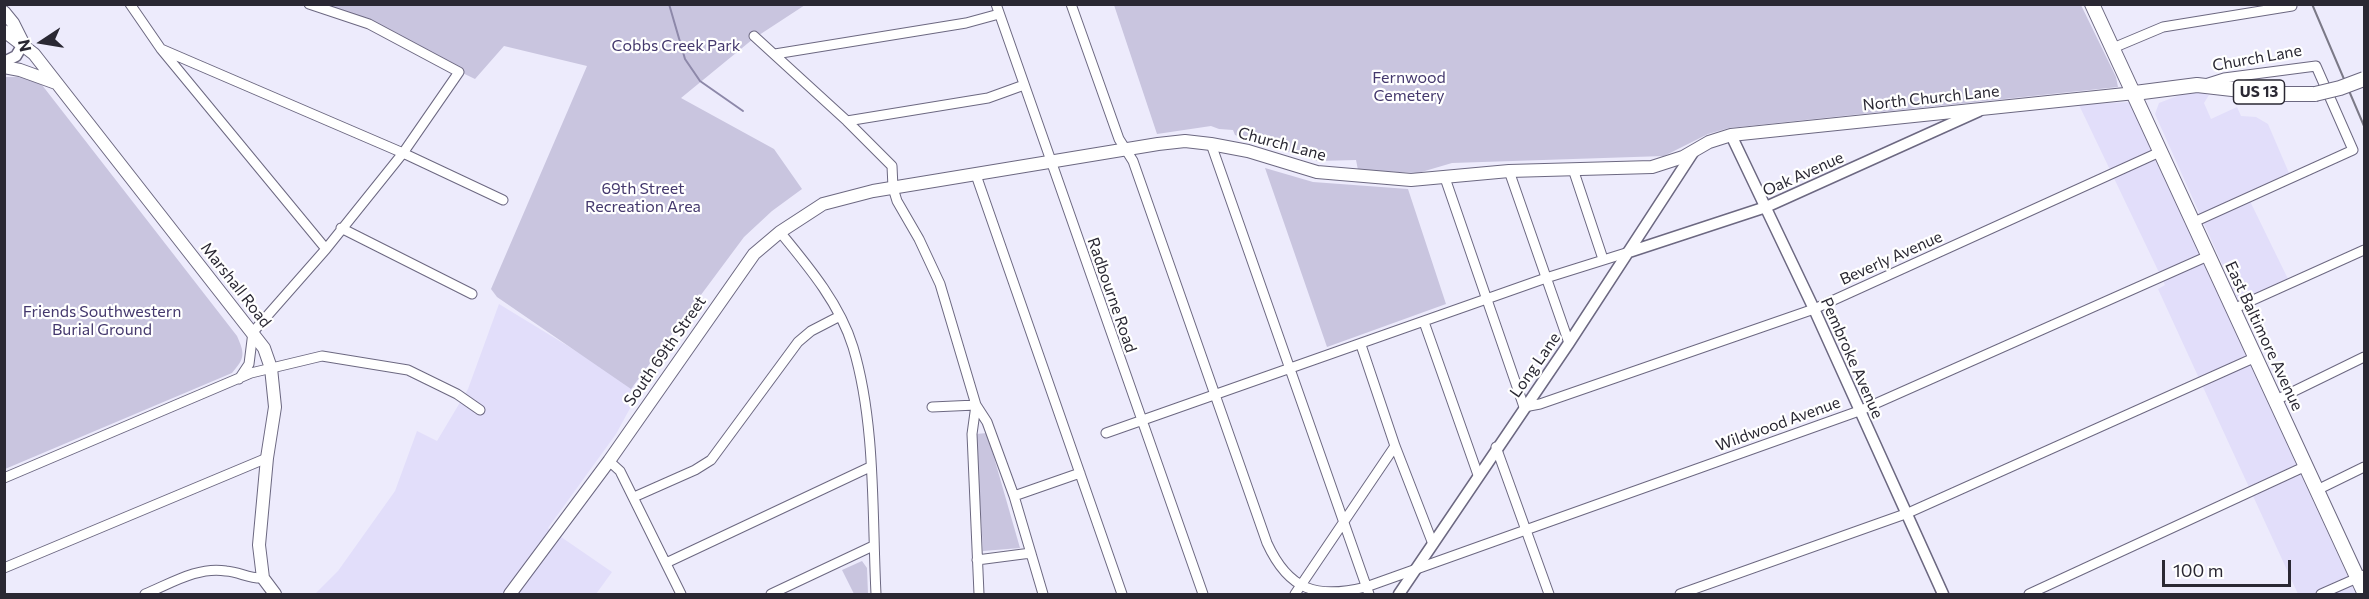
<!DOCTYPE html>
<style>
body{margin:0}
#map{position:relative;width:2369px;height:599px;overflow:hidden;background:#edebfc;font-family:Commissioner,sans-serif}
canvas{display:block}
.frame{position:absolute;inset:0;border:6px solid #2a2833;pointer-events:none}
.north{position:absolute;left:12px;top:12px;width:60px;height:60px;-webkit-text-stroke:4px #fff;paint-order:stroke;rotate:258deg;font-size:16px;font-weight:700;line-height:24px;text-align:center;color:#2a2833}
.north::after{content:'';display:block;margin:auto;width:21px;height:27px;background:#2a2833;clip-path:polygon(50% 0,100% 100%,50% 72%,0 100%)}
.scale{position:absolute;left:2162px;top:560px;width:129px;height:27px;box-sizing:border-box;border:3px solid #2a2833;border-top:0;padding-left:8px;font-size:18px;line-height:21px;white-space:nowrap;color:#2a2833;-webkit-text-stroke:4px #fff;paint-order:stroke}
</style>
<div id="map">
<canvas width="2369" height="599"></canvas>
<div class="frame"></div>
<div class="north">N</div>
<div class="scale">100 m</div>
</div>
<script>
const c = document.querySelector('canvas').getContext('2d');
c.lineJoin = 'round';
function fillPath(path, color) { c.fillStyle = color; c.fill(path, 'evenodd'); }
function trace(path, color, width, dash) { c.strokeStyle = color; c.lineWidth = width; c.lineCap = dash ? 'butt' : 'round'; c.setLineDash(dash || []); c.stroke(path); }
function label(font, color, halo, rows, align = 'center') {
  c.font = font + ' Commissioner,sans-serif'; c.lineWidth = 4.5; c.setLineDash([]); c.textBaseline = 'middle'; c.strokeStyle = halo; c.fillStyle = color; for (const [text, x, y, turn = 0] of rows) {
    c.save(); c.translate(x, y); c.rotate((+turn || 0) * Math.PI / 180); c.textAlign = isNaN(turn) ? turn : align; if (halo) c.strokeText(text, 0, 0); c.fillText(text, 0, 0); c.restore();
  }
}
fillPath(new Path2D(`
 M2197 92 2209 95 2204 103 2211 119 2237 107 2241 116 2256 117 2268 124 2289 173 2246 193 2288 279 2239 302 2155 114 2159 103 2180 95Z
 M2129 102 2356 594H2298L2158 289 2165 285 2079 105Z
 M499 304 640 390 616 434 548 528 612 572 596 594H315L338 571 395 491 417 431 437 441 468 389Z`), '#e2defa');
fillPath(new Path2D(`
 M313 5H805L753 39 681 98 774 149 802 189 772 211 744 237 631 389 497 297 491 289 587 66 504 46 475 79 344 16Z
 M1114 5H2081L2116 77 2118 87 1729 128 1708 134 1664 156 1452 163 1418 173 1358 170 1356 160 1317 161 1235 135 1233 130 1219 129 1211 126 1157 134Z
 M5 77H24L42 85 237 336C245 354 245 358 232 373L5 469Z
 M1265 168 1313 182 1408 189 1446 304 1327 347Z
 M987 433 1020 548 983 551 976 434Z
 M862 561 867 568 868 594H854L842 570Z`), '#c9c5df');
trace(new Path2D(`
 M669 4 685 59 700 81 743 111`), '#8d88a9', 2);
const minor = new Path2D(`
 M130 4 161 49 326 249
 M996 4 1203 594
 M1071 4 1119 139 1133 161 1267 543C1289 591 1317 599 1366 587L1859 411 2208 256
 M754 36 847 121 892 166 893 188 897 201 919 239 940 284 976 405 972 434 979 594
 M2113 48 2163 27 2292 6
 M161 49 403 153 503 200
 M775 54 966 23 999 14
 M847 121 988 98 1024 85
 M1211 144 1369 594
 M1573 169 1603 259
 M1509 171 1569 343
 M976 175 1122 594
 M1445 178 1524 407 1540 404 1814 309 2162 151
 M2194 222 2353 150 2316 66 2224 78 2205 84
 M341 228 472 294
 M780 232C808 266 840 304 853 347 876 423 872 515 876 594
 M2233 309 2364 250
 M1424 322 1478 475
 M1361 345 1395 446 1433 544
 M239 379 249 364 253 332 326 249 403 153 459 72 369 24 309 4
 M2276 400 2364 357
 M932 407 976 405 987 422 1014 496 1043 594
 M1106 433 1546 278 1629 252
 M1496 447 1549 594
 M609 461 620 471 681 594
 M4 478 251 373 322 356 408 370 457 394 480 410
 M2317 490 2364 467
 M1014 496 1080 473
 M634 497 695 470 711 460 798 342 811 331 840 316
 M977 560 1031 553
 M666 563 870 467
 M4 568 267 458
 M145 594C170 584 198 566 226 571 240 572 249 579 263 578
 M771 594 873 546
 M1295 594 1395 446
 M1680 594 1908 513 2256 357
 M2029 594 2306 466
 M2321 594 2364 575`);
const tertiary = new Path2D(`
 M4 62 16 56 23 44
 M1731 135 1814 309 1943 594
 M1629 252 1766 207 1979 111
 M1399 594 1569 343 1694 151`);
const secondary = new Path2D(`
 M4 12 13 23 23 43
 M4 31 34 54 264 348 271 368 275 407 267 458 259 545 263 578 275 594
 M4 67 20 70 56 83
 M510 594 609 461 754 254 780 232 823 204 873 191 1158 144 1185 141 1211 144 1248 151 1317 172 1411 180 1509 171 1652 167 1683 157 1709 142 1731 135 2135 93`);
const primary = new Path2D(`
 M2092 4 2364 592
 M2135 93 2197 85 2276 94H2315`);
trace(minor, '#6c6881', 11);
trace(tertiary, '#6c6881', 13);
trace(secondary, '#6c6881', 14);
trace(primary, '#6c6881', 16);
trace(minor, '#fff', 9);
trace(tertiary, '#fff', 10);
trace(secondary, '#fff', 12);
trace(primary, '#fff', 14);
trace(new Path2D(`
 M2312 4 2364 126`), '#7b7987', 2);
const primaryBridge = new Path2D(`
 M2315 94 2340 88 2364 79`);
trace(primaryBridge, '#6c6881', 16, []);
trace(primaryBridge, '#fff', 14);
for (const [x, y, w] of [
 [2259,92,51]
]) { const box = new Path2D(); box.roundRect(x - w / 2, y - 12, w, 24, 4.5); c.fillStyle = '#fff'; c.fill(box); trace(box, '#2a2833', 1.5); }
label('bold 15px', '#2a2833', null, [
 ["US 13",2259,92]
]);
label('16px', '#44386d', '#fff', [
 ["Cobbs Creek Park",676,46],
 ["Fernwood",1409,78],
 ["Cemetery",1409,96],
 ["69th Street",643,189],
 ["Recreation Area",643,207],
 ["Friends Southwestern",102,312],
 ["Burial Ground",102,330]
]);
label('16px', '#2a2833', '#fff', [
 ["Church Lane",2257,58,-10],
 ["North Church Lane",1931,98,-6],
 ["Church Lane",1282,144,15],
 ["Oak Avenue",1803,174,-24],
 ["Beverly Avenue",1891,258,-24],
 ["Marshall Road",236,285,52],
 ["Radbourne Road",1112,295,71],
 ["East Baltimore Avenue",2264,336,65],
 ["South 69th Street",665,351,-55],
 ["Pembroke Avenue",1852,358,66],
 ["Long Lane",1535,365,-55],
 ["Wildwood Avenue",1778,424,-20]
]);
</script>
